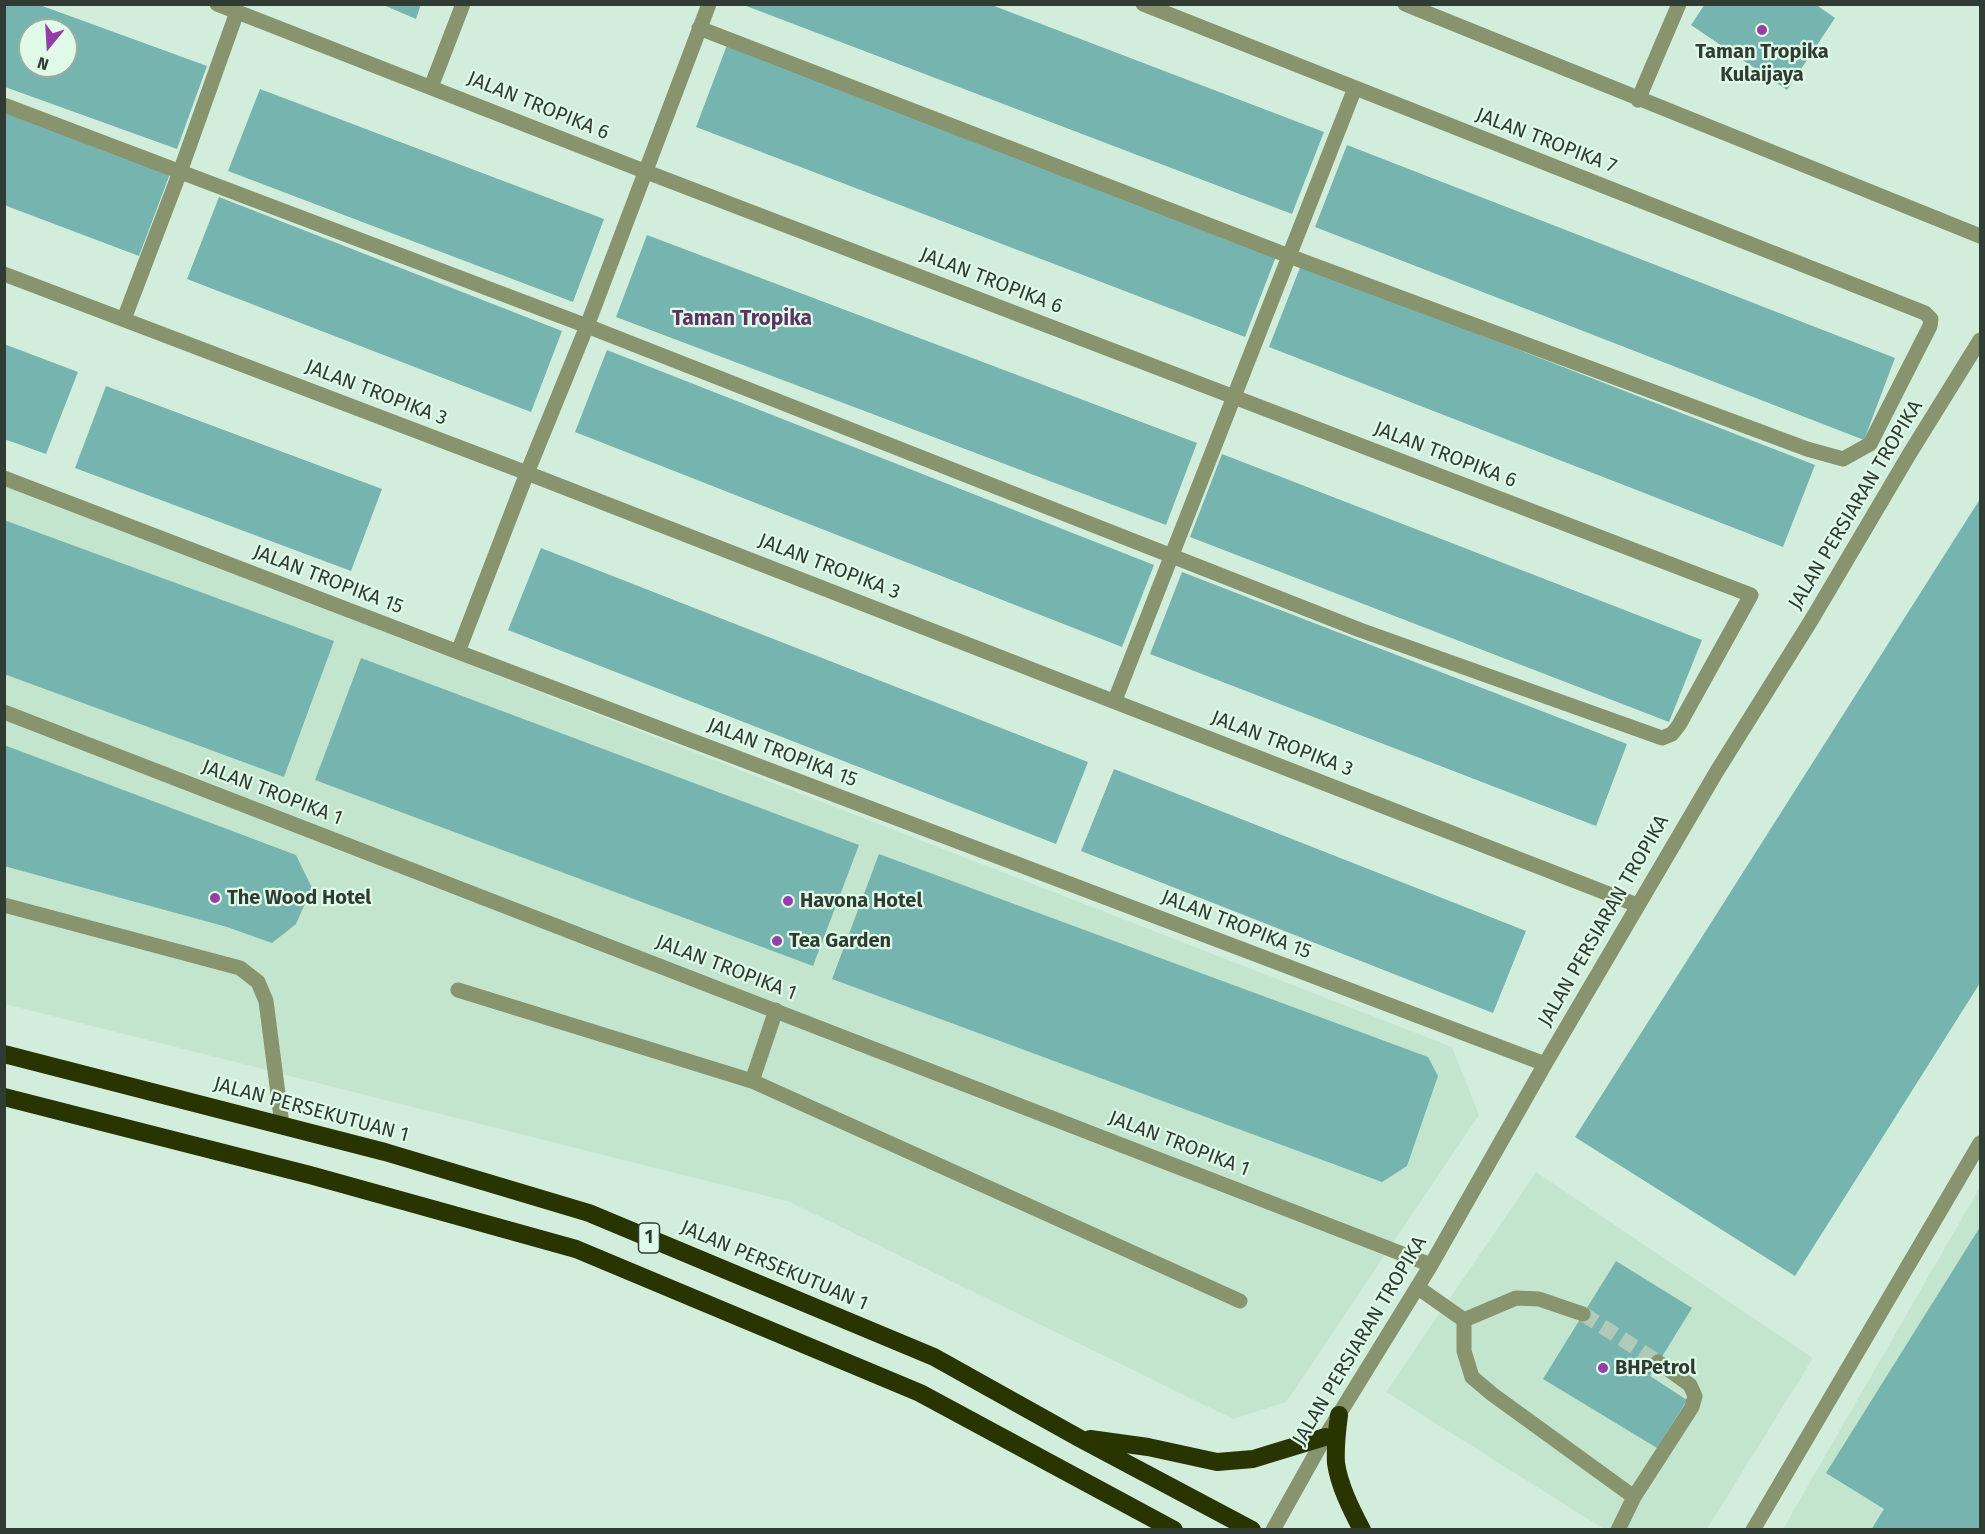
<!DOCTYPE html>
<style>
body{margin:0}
#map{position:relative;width:1985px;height:1534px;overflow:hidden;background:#d2eddb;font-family:"Fira Sans",sans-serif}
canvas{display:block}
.frame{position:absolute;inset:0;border:6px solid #303b33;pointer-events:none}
.north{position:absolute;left:18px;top:18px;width:60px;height:60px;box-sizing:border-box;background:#dffbe8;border:2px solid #99aea0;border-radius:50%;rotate:198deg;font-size:16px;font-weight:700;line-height:24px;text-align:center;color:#303b33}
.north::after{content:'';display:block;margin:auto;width:21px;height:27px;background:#963da9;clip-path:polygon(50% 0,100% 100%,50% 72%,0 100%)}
</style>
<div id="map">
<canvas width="1985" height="1534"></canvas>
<div class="frame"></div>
<div class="north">N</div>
</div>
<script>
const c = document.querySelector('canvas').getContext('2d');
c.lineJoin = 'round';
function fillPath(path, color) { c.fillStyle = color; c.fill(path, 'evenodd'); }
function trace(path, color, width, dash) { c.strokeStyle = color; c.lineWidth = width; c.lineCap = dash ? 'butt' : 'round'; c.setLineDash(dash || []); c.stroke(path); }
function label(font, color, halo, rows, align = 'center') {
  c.font = font + ' "Fira Sans",sans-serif'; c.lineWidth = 4.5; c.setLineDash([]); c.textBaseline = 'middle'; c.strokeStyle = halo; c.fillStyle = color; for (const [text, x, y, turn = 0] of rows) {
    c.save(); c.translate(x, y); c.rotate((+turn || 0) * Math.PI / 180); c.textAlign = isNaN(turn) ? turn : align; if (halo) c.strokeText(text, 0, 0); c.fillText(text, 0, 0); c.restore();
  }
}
fillPath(new Path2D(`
 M4 484 1452 1047 1479 1115 1286 1402 1233 1419 790 1202 5 1004Z
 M1536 1172 1813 1358 1707 1529H1604L1386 1392Z
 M1980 1187V1529H1783Z`), '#c3e5ce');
fillPath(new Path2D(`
 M5 4H37L207 66 177 149 5 87ZM30 30H66V66H30Z
 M381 4H421L416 19Z
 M741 4H989L1324 132 1292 214Z
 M1705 4H1815L1835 18 1787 90 1691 25Z
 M727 45 1277 254 1245 337 696 127Z
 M260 89 604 219 573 302 228 171Z
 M4 111 170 174 139 256 4 205Z
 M1347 145 1895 358 1864 440 1315 227Z
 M219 197 562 331 531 412 187 279Z
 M647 235 1197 443 1166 525 616 317Z
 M1301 265 1815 465 1783 547 1269 347Z
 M4 344 78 372 46 454 4 439Z
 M607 350 1154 565 1122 647 575 432Z
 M106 386 382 489 351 571 75 468Z
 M1222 454 1702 640 1669 722 1190 537Z
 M1980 499V983L1795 1276 1575 1137Z
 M4 520 334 641 284 777 4 674Z
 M541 548 1088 762 1056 844 508 630Z
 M1182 572 1627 744 1596 826 1150 654Z
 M361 658 859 845 813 966 315 780Z
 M4 745 296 855 312 888 296 924 272 943 227 927 4 866Z
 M1114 769 1526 931 1493 1013 1081 851Z
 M879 854 1428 1057 1438 1076 1407 1166 1382 1182 832 979Z
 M1980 1227V1530H1871L1884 1509 1826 1473Z
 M1616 1261 1692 1308 1650 1376 1687 1400 1657 1448 1543 1379Z`), '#76b5af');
trace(new Path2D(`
 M1583 1314 1658 1362`), '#b2c9b9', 15, [15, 8]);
trace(new Path2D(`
 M1405 4 1980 236
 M699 28 1289 256 1807 449 1843 459 1870 444 1930 326 1931 319 1925 313 1143 4
 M431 87 463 4
 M1638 100 1679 4
 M4 105 587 326 1360 630 1662 738 1672 734 1679 725 1751 595 644 171 217 4
 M4 274 527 473 1637 905
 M124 319 180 172 237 12
 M4 478 458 652 1545 1064
 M458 652 527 473 587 326 709 4
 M1115 700 1355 88
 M4 712 1431 1265
 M4 905 240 968 258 982 266 1001 282 1125
 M458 990 752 1081 1240 1301
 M752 1081 776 1010
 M1417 1287 1464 1320V1351L1472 1377 1492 1394 1634 1497 1618 1530
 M1464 1320 1516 1298 1539 1299 1583 1314
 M1634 1497 1692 1407 1695 1396 1690 1385 1658 1362
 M1273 1530 1325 1437 1431 1265 1545 1064 1717 771 1812 619 1910 453 1980 340
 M1753 1530 1980 1143`), '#87946d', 15);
trace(new Path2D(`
 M4 1054 385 1152 589 1213 934 1357 1079 1438 1252 1530
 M4 1097 310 1175 576 1249 920 1393 1174 1530
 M1339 1415C1337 1430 1335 1447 1336 1463 1339 1485 1351 1509 1362 1530
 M1090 1439 1148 1447 1217 1462 1253 1459 1325 1437`), '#293500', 18);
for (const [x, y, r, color] of [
 [1762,30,6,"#963da9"],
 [215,898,6,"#963da9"],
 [788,901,6,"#963da9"],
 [777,941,6,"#963da9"],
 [1603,1368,6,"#963da9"]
]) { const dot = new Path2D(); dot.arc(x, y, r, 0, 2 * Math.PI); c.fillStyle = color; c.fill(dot); trace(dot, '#dffbe8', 2); }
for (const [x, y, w] of [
 [649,1238,21]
]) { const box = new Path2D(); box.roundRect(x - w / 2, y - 15, w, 30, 4.5); c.fillStyle = '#dffbe8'; c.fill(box); trace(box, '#303b33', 1.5); }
label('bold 18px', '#303b33', null, [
 ["1",649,1238]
]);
label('bold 20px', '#303b33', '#dffbe8', [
 ["Taman Tropika",1762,52,"center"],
 ["Kulaijaya",1762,75,"center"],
 ["The Wood Hotel",227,898],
 ["Havona Hotel",800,901],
 ["Tea Garden",789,941],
 ["BHPetrol",1615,1368]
], 'left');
label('20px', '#303b33', '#dffbe8', [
 ["JALAN TROPIKA 6",538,106,22],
 ["JALAN TROPIKA 7",1546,141,21],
 ["JALAN TROPIKA 6",991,281,21],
 ["JALAN TROPIKA 3",376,393,21],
 ["JALAN TROPIKA 6",1445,455,21],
 ["JALAN PERSIARAN TROPIKA",1856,505,-59],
 ["JALAN TROPIKA 3",829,567,21],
 ["JALAN TROPIKA 15",328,580,21],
 ["JALAN TROPIKA 3",1282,744,21],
 ["JALAN TROPIKA 15",782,753,21],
 ["JALAN TROPIKA 1",272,793,21],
 ["JALAN PERSIARAN TROPIKA",1604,921,-60],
 ["JALAN TROPIKA 15",1236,925,21],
 ["JALAN TROPIKA 1",726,968,21],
 ["JALAN PERSEKUTUAN 1",311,1110,15],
 ["JALAN TROPIKA 1",1179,1144,21],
 ["JALAN PERSEKUTUAN 1",774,1266,23],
 ["JALAN PERSIARAN TROPIKA",1360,1341,-59]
]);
label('bold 21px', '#5c3166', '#dffbe8', [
 ["Taman Tropika",742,319]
]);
</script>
